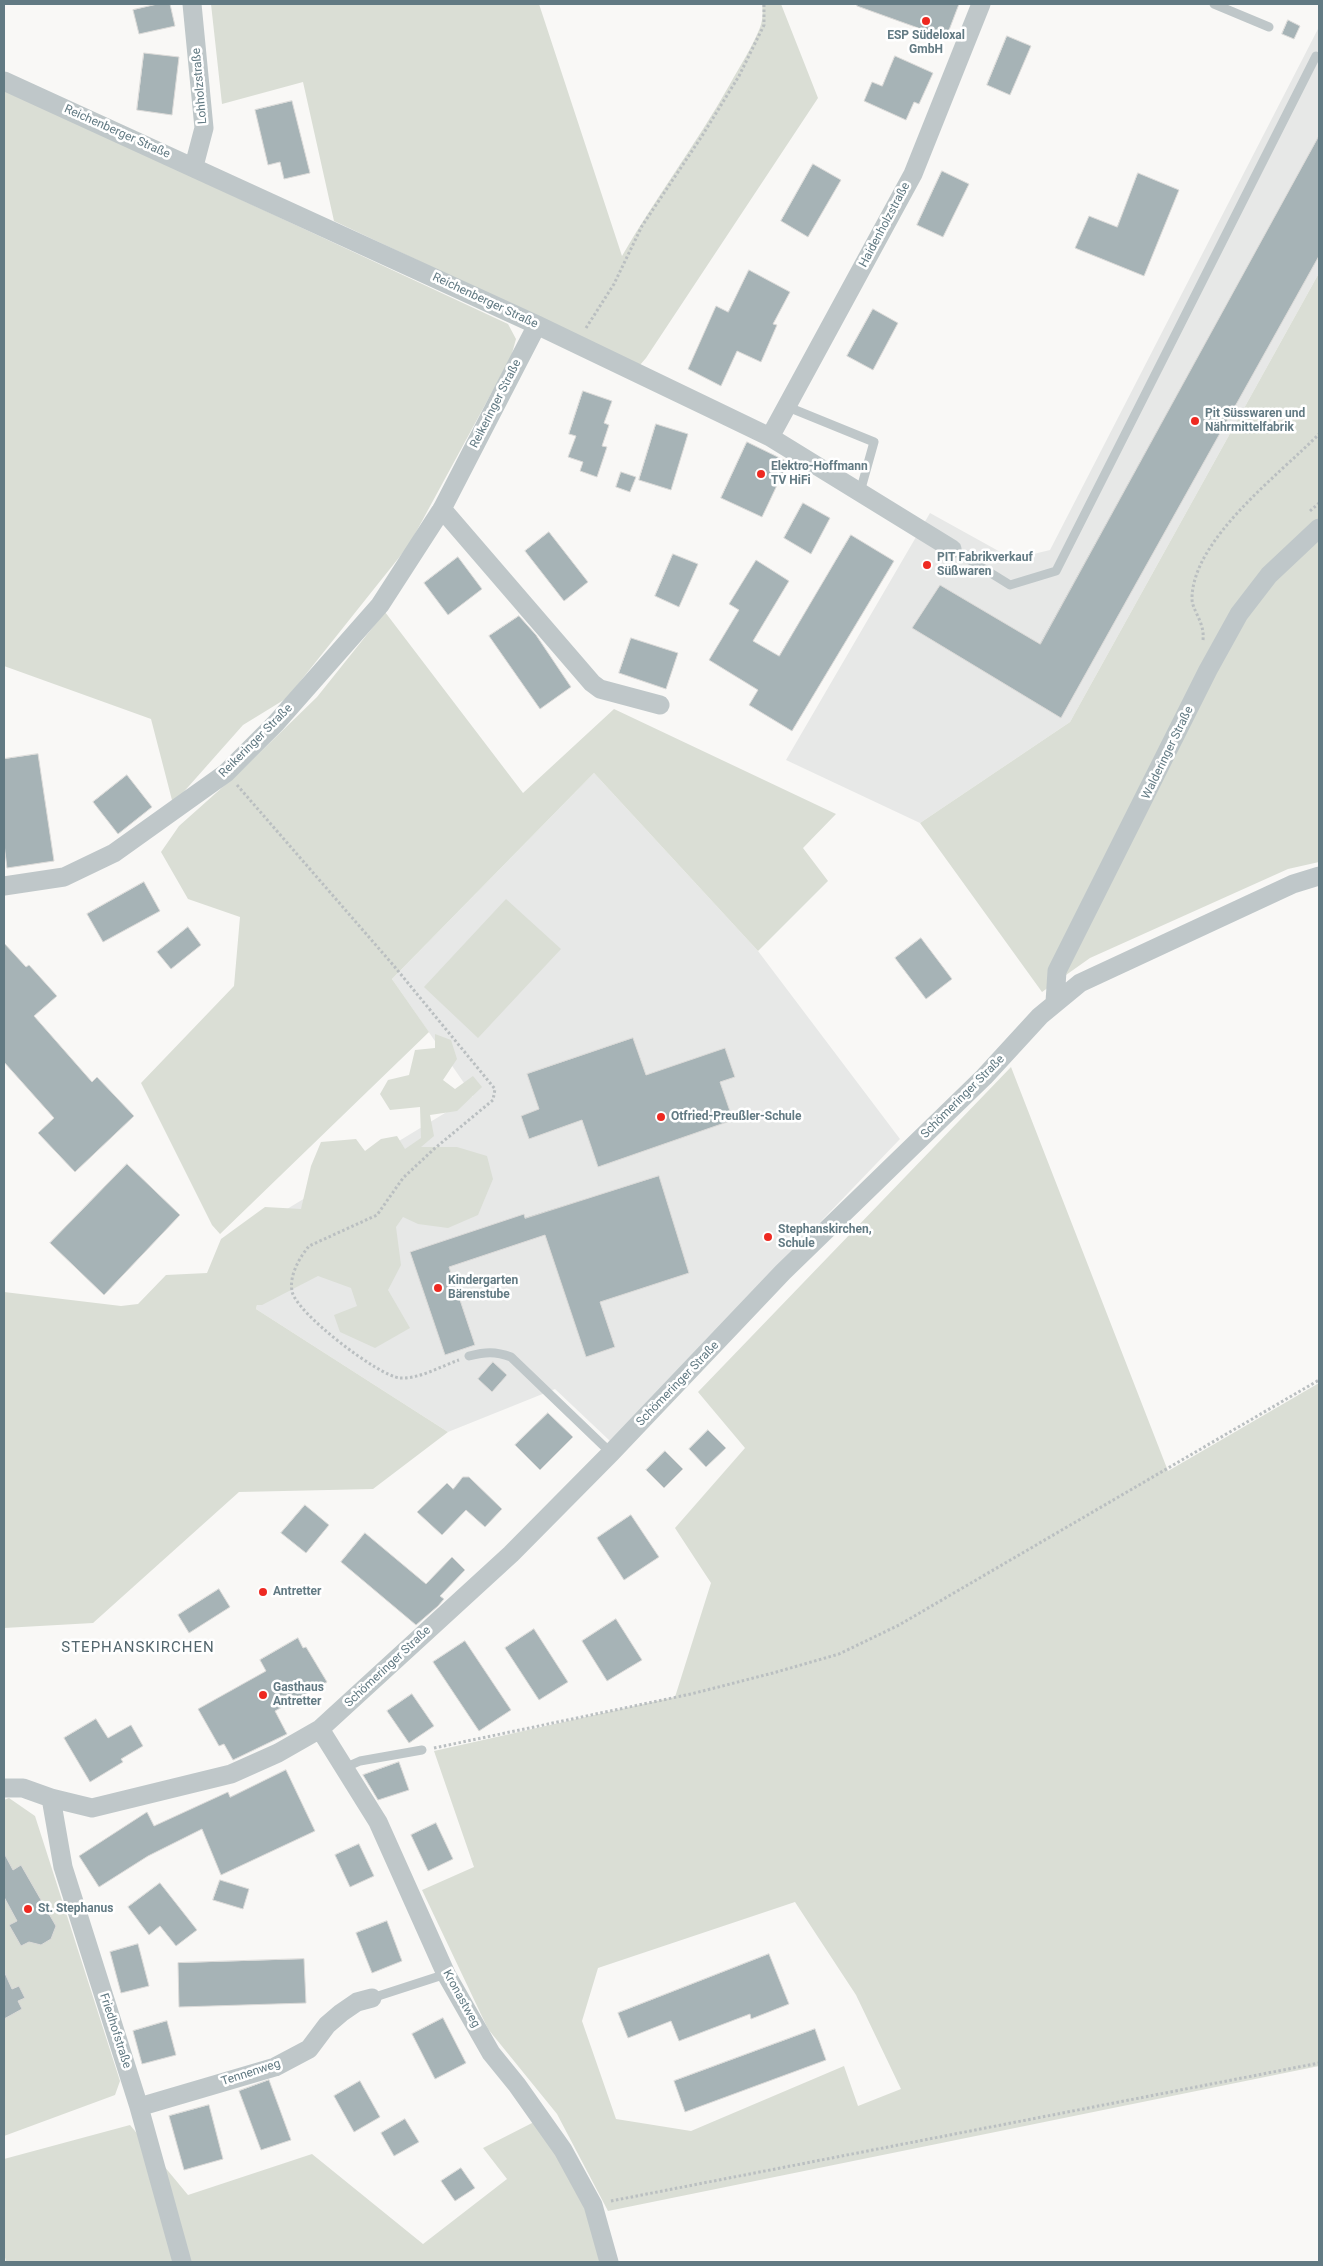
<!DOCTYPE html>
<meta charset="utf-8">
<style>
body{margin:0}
#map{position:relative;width:1323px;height:2266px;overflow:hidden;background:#f9f8f6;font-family:Roboto,sans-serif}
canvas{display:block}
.frame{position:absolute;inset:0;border:5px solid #627a83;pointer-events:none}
</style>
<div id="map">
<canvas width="1323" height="2266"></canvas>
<div class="frame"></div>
</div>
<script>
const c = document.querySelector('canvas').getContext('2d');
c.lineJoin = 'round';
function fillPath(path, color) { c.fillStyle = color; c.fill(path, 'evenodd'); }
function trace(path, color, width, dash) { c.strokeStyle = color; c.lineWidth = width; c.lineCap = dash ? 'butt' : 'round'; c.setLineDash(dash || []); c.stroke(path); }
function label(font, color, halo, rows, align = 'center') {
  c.font = font + ' Roboto,sans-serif'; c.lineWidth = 5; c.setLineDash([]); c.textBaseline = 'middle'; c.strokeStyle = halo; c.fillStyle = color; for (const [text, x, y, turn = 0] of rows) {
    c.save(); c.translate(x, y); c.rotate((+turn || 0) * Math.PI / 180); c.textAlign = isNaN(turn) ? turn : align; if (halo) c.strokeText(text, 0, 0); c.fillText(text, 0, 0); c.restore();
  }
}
fillPath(new Path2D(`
 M1319 27V273L1070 722 920 823 786 760 930 513 1013 559 1050 550Z
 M594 773 758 951 900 1139 610 1441 555 1389 448 1432 256 1309 287 1209 473 1096 392 979Z`), '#e7e8e7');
fillPath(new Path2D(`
 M211 4H539L622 256C656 197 697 143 730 84 740 66 751 49 759 30 763 21 763 13 762 4H781L818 98 646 358 640 365 334 221 303 82 222 104Z
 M4 89 508 324 516 339 511 357 409 545 287 698 243 725 173 804 151 719 4 666Z
 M1319 273V862L1288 869 1090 958 1042 992 920 823 1070 722Z
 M385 612 523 793 614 709 836 814 803 848 828 881 758 951 594 773 392 979 429 1032 220 1234 212 1225 141 1083 234 986 240 917 188 899 161 852 179 826 244 768 317 697Z
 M506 899 561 949 478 1038 424 987Z
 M435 1034 451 1040 457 1059 443 1080 455 1089 473 1076 482 1087 457 1111 430 1115 434 1136 421 1147H457L487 1156 493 1179 478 1215 448 1228 418 1224 403 1217 396 1227 401 1265 388 1290 410 1328 375 1348 340 1332 334 1315 357 1306 351 1288 318 1276 262 1305H257L256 1309 448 1432 373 1489 239 1492 93 1623 4 1628V1292L121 1306 138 1304 166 1275 207 1273 221 1239 265 1207 301 1209 311 1166 321 1142 356 1139 365 1151 381 1139 397 1136 405 1149 421 1138 420 1107 390 1110 380 1094 388 1080 409 1075 415 1050 435 1048Z
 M1011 1067 1168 1471 1319 1383V2066L608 2211 557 2114 488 2029 422 1890 474 1867 434 1751 675 1697 711 1583 675 1528 745 1448 698 1392ZM795 1902 856 1995 901 2089 858 2106 844 2066 691 2131 616 2119 582 2021 598 1968Z
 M9 1798 35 1816 120 2081 115 2095 4 2136V1800Z
 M536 2121 585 2205 601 2262H6L4 2253V2159L130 2125 188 2195 312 2154 423 2244 507 2179 483 2148Z`), '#daded5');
const building = new Path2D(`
 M158 4H170L175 26 139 34 133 10Z
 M858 4H959L946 38 857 6Z
 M1288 20 1300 26 1294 39 1282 34Z
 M1007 36 1031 46 1010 95 987 85Z
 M144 53 179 57 172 115 137 110Z
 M895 56 933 73 919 104 914 102 906 120 864 101 872 82 882 86Z
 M292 101 310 173 284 179 280 162 268 165 255 110Z
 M1319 136V256L1061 718 912 628 940 585 1040 644Z
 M813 164 841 180 808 237 781 221Z
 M942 171 969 184 943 237 917 225Z
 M1138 173 1179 190 1144 276 1075 248 1089 216 1117 227Z
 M749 270 790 292 773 324 777 325 761 362 737 351 721 386 688 369 716 306 728 312Z
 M873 309 898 323 873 370 847 356Z
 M583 391 612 401 604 423 609 425 602 446 607 447 597 477 580 471 583 462 568 457 576 436 569 434Z
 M656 424 688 434 671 490 639 480Z
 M747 442 788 462 762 517 721 498Z
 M621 472 636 477 630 492 616 487Z
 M803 503 830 518 811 554 784 538Z
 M549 532 588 582 564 601 525 551Z
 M851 535 894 561 792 731 749 705 758 690 709 660 739 610 729 604 756 560 789 581 753 641 779 656Z
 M673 554 698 564 679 607 655 596Z
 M458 557 482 589 448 615 424 583Z
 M519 616 536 635 571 687 540 709 489 636Z
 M631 638 678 653 666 689 619 673Z
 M38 754 54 861 7 868 4 844V759Z
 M127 775 152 807 118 834 93 802Z
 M144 882 160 911 103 942 87 914Z
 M188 927 201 945 171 969 157 952Z
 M921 938 952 979 926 999 895 958Z
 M4 943 26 967 29 965 57 996 34 1016 92 1082 97 1077 134 1116 75 1172 38 1133 54 1118 4 1062Z
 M633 1038 646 1075 725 1048 735 1077 720 1082 733 1120 598 1167 582 1120 529 1139 521 1116 539 1109 527 1074Z
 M127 1164 180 1215 104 1295 50 1243Z
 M659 1176 689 1273 600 1302 615 1347 586 1357 545 1235 449 1267 475 1345 445 1355 410 1252 524 1214 525 1218Z
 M493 1362 507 1375 492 1392 478 1379Z
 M548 1413 573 1437 540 1470 515 1445Z
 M708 1430 726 1448 706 1467 689 1449Z
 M665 1451 683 1469 664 1488 646 1470Z
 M463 1477H469L502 1509 485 1527 466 1510 442 1535 417 1512 447 1483 453 1489Z
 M305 1505 329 1525 306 1553 281 1533Z
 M631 1515 659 1557 624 1580 597 1538Z
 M365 1533 426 1584 452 1557 465 1570 440 1596 444 1599 438 1606 416 1625 341 1562Z
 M219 1589 230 1607 189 1633 178 1615Z
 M616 1619 642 1660 607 1681 582 1641Z
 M534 1629 568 1682 539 1700 505 1648Z
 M298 1638 303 1648 306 1647 327 1682 275 1711 287 1734 233 1760 224 1744 219 1746 198 1709 266 1671 260 1660Z
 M465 1641 511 1710 479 1731 433 1662Z
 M412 1694 434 1726 409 1743 387 1711Z
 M96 1719 108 1738 131 1725 143 1746 121 1759 123 1762 90 1782 64 1738Z
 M399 1762 409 1790 378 1800 363 1775Z
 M286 1770 315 1831 221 1875 202 1829 148 1856 99 1887 79 1856 147 1812 154 1826 228 1792 230 1797Z
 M436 1823 453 1859 428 1871 411 1835Z
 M359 1844 374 1876 350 1887 335 1855Z
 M4 1853 13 1870 21 1865 56 1926 51 1939 41 1945 29 1942 21 1946 9 1925 17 1921 4 1897Z
 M220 1880 249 1889 243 1909 213 1900Z
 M160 1883 197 1930 176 1946 160 1926 149 1935 128 1907Z
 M387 1921 402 1961 372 1973 356 1933Z
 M138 1944 149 1986 121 1993 110 1952Z
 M769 1954 789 2004 751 2019 750 2014 679 2041 671 2021 628 2038 618 2013Z
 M304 1959 306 2003 179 2007 178 1963Z
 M4 1971 12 1989 19 1986 25 1998 18 2001 22 2009 4 2019Z
 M443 2018 466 2063 435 2079 412 2034Z
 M167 2021 176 2055 142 2064 133 2031Z
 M815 2029 826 2060 685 2112 674 2081Z
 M269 2080 291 2140 261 2150 239 2091Z
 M360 2081 380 2117 354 2132 334 2096Z
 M209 2105 223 2159 184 2170 169 2116Z
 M405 2119 419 2142 394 2156 381 2133Z
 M461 2168 475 2188 455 2201 441 2181Z`);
fillPath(building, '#a6b3b6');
trace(building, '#dbdad8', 1);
trace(new Path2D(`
 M586 328 614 284 642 226 702 136 739 76 764 25V4
 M1310 511 1319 503
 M1203 640C1205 621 1191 610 1192 597 1194 538 1280 474 1319 434
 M237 785 394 966 495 1089 493 1100 434 1149 403 1178 377 1215 309 1246C300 1257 289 1275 292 1291 295 1312 378 1376 400 1378 420 1379 441 1366 459 1360
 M434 1748 691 1694 773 1673 839 1654 899 1625 1319 1380
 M611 2201 1319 2063`), '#babfc1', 3, [2.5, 2.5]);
trace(new Path2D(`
 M1214 4 1269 27
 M788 407 874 442 860 492
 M952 549 1010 585 1056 571 1316 56
 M469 1356C485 1352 495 1351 511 1357L611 1453
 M344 1768 360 1761 422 1750
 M372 1998 446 1974`), '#bfc7c9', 9);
trace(new Path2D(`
 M192 4 204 128 194 166
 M4 81 537 325 714 410 770 437 952 549
 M770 437 913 174 981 4
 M442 509 592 683 600 689 660 705
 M4 886 64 877 114 853 226 773 276 723 380 605 442 509 537 325
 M1055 1002 1057 971 1208 670 1239 614 1269 575 1319 528
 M320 1729 378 1822 446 1974 491 2053 517 2085 563 2150 593 2205 609 2262
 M4 1788H23L51 1798 92 1808 231 1774 278 1753 320 1729 511 1554 611 1453 783 1272 984 1077 1040 1016 1080 983 1293 884 1319 876
 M51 1798 63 1867 139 2107 182 2262
 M139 2107 275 2067 309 2049 327 2025 341 2013 357 2002 372 1998`), '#bfc7c9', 19);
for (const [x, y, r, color] of [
 [926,21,5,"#ee2921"],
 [1195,421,5,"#ee2921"],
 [761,474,5,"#ee2921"],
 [927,565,5,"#ee2921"],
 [661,1117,5,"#ee2921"],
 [768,1237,5,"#ee2921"],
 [438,1288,5,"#ee2921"],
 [263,1592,5,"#ee2921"],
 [263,1695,5,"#ee2921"],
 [28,1909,5,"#ee2921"]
]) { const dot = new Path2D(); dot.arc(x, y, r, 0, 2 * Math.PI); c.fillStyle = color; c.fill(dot); trace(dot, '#fff', 2); }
label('bold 12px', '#627a83', '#fff', [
 ["ESP Südeloxal",926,36,"center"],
 ["GmbH",926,50,"center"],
 ["Pit Süsswaren und",1205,414],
 ["Nährmittelfabrik",1205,428],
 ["Elektro-Hoffmann",771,467],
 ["TV HiFi",771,481],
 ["PIT Fabrikverkauf",937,558],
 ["Süßwaren",937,572],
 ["Otfried-Preußler-Schule",671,1117],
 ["Stephanskirchen,",778,1230],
 ["Schule",778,1244],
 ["Kindergarten",448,1281],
 ["Bärenstube",448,1295],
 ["Antretter",273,1592],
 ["Gasthaus",273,1688],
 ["Antretter",273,1702],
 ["St. Stephanus",38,1909]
], 'left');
label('12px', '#627a83', '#fff', [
 ["Lohholzstraße",200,86,-95],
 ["Reichenberger Straße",117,132,24],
 ["Haidenholzstraße",885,225,-62],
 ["Reichenberger Straße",485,301,25],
 ["Reikeringer Straße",496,404,-63],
 ["Reikeringer Straße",256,741,-45],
 ["Walderinger Straße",1168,753,-64],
 ["Schömeringer Straße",963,1097,-45],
 ["Schömeringer Straße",678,1384,-46],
 ["Schömeringer Straße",388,1667,-43],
 ["Kronastweg",461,1999,61],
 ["Friedhofstraße",115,2031,72],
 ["Tennenweg",251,2073,-18]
]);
c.letterSpacing = '1px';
label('15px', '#54676e', '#fff', [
 ["STEPHANSKIRCHEN",138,1648]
]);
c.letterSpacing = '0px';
</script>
